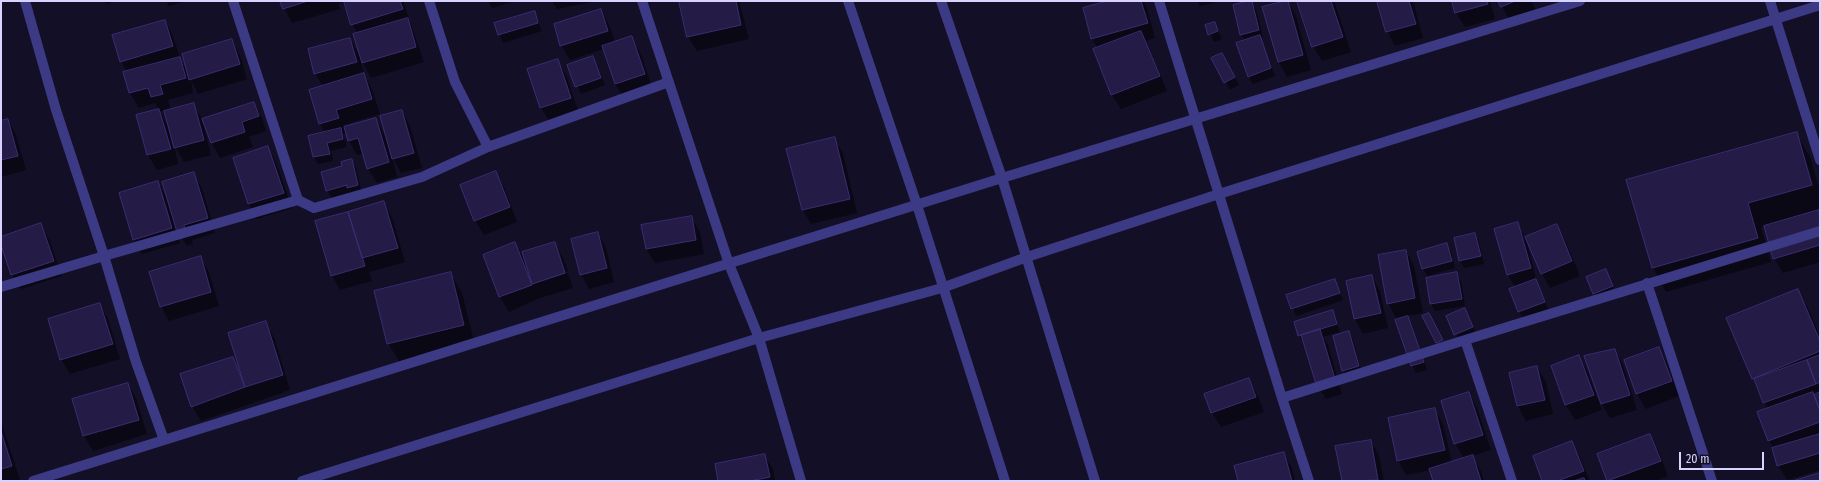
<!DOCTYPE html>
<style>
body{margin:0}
#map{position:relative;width:1821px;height:482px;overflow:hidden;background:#130f26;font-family:"Fira Sans Condensed",sans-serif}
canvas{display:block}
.frame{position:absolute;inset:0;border:2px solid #d9d4ff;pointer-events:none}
.scale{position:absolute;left:1679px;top:452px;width:85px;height:18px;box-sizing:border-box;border:2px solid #d9d4ff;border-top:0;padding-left:5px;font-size:12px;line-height:14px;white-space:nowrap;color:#d9d4ff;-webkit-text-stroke:3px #130f26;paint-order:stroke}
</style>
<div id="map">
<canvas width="1821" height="482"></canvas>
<div class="frame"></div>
<div class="scale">20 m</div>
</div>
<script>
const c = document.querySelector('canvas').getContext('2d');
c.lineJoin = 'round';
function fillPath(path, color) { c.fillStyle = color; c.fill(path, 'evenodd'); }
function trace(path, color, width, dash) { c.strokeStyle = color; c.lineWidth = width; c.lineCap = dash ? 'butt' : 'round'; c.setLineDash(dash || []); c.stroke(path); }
fillPath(new Path2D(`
 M104 1H116L106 4Z
 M166 1H187L169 6Z
 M281 1H403L424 62 371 78 363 63 355 35 358 34 352 24 345 2 338 4 340 9 292 23Z
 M488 1H516L492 8Z
 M552 1H598L557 9Z
 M684 1H739L749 39 697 51 688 37Z
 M1111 1H1143L1147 8 1155 38 1146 41 1167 91 1121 109 1112 95 1095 50 1098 49 1092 39 1084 9Z
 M1197 1H1214L1215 3 1200 6Z
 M1252 1 1256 9 1263 37 1260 38 1275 76 1253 84 1249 77 1245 41 1241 34Z
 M1288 1 1296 16 1311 70 1287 77 1279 62 1264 8Z
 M1298 1H1334L1351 52 1322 61 1313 46Z
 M1378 1H1413L1423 38 1395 46 1387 31Z
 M1453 1H1490L1495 19 1465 27 1456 13Z
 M1499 1H1532L1536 11 1510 21Z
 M601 10 609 25 615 42 631 37 640 52 653 89 624 98 615 84 604 49 570 60 561 45Z
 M534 12 542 31 503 43 496 24Z
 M165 21 173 36 181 61 187 71 232 40 240 55 247 79 198 94 191 80 193 93 168 100 171 110 193 104 202 119 211 155 184 162 174 144 178 164 157 170 148 155 137 116 159 110 155 103 139 108 130 93 125 73 127 72 121 62ZM165 110 170 128V129L160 112Z
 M1214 23 1222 39 1214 42 1207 26Z
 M350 39 360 56 364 74 372 89 380 114 344 125 345 128 376 119 386 138 402 111 410 126 422 168 401 173 392 156 397 177 377 183 368 169 364 153 357 155 349 141 347 133 343 134 347 147 331 151 333 161 318 164 314 157 309 137 325 133 320 123 323 87 315 73Z
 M1221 54 1239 85 1230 90 1213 59Z
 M593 57 605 85 581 94 568 66Z
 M557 60 566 75 579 113 550 122 541 108 528 69Z
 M254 104 262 118 266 131 249 137 253 147 220 158 212 143 204 120Z
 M8 120 16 135 26 170 1 177V122Z
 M1796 133 1810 157 1820 191V262L1783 273 1774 258 1765 226 1761 227 1771 262 1666 292 1653 268 1627 181Z
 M834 139 843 153 857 213 811 224 803 210Z
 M268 147 276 162 292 208 257 219 249 204 234 159Z
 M352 160 356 168 362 193H351L332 198 327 190 343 167Z
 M495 172 504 187 517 222 484 235 475 220Z
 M193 174 202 188 215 233 192 240 193 244 187 246 176 229 180 243 142 254 133 239 158 182 167 198Z
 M383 202 392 217 405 262 369 272 372 281 340 290 332 276Z
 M691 217 700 232 704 254 655 263 646 248Z
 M1517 224 1525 238 1556 225 1565 240 1580 276 1550 288 1542 274 1528 242 1527 243 1537 283 1548 309 1523 319 1519 311 1515 287 1508 275Z
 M41 225 49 239 62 276 21 289 12 275 1 238Z
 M597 233 606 248 614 282 589 289 581 274Z
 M1475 234 1479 242 1484 264 1464 268 1460 261Z
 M515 243 524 259 555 243 563 258 568 271 534 282V284L568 273 573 288 540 298 509 312 500 297 484 255Z
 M1446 245 1451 252 1455 268 1427 276 1423 269 1418 252Z
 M1406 251 1414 266 1423 313 1396 318 1388 303Z
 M200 257 209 272 219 306 169 321 161 306Z
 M1606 270 1616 294 1598 301 1587 277Z
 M450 273 462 293 475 345 400 363 388 343Z
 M1456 274 1461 281 1465 306 1435 311 1431 304Z
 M1372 276 1380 291 1388 328 1363 334 1355 319 1347 282Z
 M1334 280 1343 300 1296 316 1288 295Z
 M1797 290 1809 310 1820 336V470L1787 480 1778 465 1774 448 1769 441 1768 409 1753 378Z
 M100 305 108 319 120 359 70 374 61 359Z
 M1464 309 1477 335 1460 342 1448 316Z
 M1332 312 1340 332 1323 337 1328 345 1342 394 1326 399 1317 384 1305 342 1303 343 1299 335Z
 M1407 317 1412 325 1427 370 1416 373 1412 365Z
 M265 323 274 337 290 390 201 421 192 406 232 358 241 373Z
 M1349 333 1353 340 1362 374 1347 378 1343 371Z
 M1658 348 1667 363 1679 396 1646 409 1637 394 1625 360Z
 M1615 351 1623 365 1637 410 1610 418 1600 401Z
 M1579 357 1587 371 1602 410 1575 420 1566 405 1552 367Z
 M1537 367 1546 382 1553 414 1526 421 1518 406 1510 373Z
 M1249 379 1257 394 1264 412 1221 427 1212 413Z
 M128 384 136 398 147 434 93 451 84 436 73 399Z
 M1469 393 1477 408 1491 450 1472 456 1481 471 1484 481H1434L1430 470 1406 475 1398 460 1434 409 1443 424 1452 463 1464 459 1455 443Z
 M1 421 20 480 1 481Z
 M1649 435 1658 450 1668 476 1655 481H1608L1598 454Z
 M1370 441 1379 455 1384 481H1343L1336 447Z
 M1572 442 1580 457 1590 481H1543Z
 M1283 453 1292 468 1295 481H1239Z
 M764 455 773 469 775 481H719Z`), '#0007');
const building = new Path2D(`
 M280 1H308L283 9Z
 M344 1H400L403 9 351 25Z
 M679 1H736L741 25 687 37Z
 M1108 1H1141L1148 23 1091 39 1083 8Z
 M1248 1H1252L1259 30 1240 35 1233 5Z
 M1285 1H1288L1303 55 1278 62 1262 7Z
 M1297 1H1331L1343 37 1312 47Z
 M1377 1H1409L1416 24 1386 32Z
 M1452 1H1487L1488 4 1455 13Z
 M1498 1H1515L1501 7Z
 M601 9 608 31 560 46 554 24Z
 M535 11 538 23 498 35 494 23Z
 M408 18 416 47 362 63 353 34Z
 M165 20 173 46 120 62 112 35Z
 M1215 22 1218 31 1208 35 1205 25Z
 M1141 31 1160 76 1111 95 1093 49Z
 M1260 35 1271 68 1248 77 1236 43Z
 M632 36 645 74 615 84 602 46Z
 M350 38 357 62 314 74 308 49Z
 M232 39 240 64 189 80 182 54Z
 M1222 53 1235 77 1224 83 1211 58Z
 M593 56 601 78 575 87 567 65Z
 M180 57 186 78 160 85 163 94 151 97 148 88 129 93 123 72Z
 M558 59 571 98 540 108 527 69Z
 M364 73 372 99 336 110 339 118 319 124 309 90Z
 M254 102 259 116 242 122 245 132 211 143 202 119Z
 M194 103 204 140 174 148 164 111Z
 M159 109 171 149 147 155 136 115Z
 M402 110 414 153 392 159 380 116Z
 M376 118 389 162 367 169 358 138 348 141 344 127Z
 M8 119 18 156 1 160V121Z
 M341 128 343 139 327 143 330 154 313 157 308 136Z
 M1797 132 1812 185 1748 203 1758 238 1652 268 1626 180Z
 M835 137 850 199 802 210 786 149Z
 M268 146 284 193 248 204 233 158Z
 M352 159 358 185 347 188V185L326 191 321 172 342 166 341 162Z
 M496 171 510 207 474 221 460 185Z
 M194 172 208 218 184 225 185 230 177 232 162 182Z
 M158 181 172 228 133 240 119 193Z
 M384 201 398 248 362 258 348 212Z
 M1819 210 1820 245 1773 259 1764 226Z
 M348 212 365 266 331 276 315 221Z
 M692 216 696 240 646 249 641 225Z
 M1518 222 1531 268 1507 275 1494 229Z
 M41 223 54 261 11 275 1 245V237Z
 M1557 224 1572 261 1541 274 1525 237Z
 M598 232 607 268 580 275 571 239Z
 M1475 233 1481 256 1459 261 1454 238Z
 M515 242 532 285 499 297 483 255Z
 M555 242 565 273 532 284 522 252Z
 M1447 243 1452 261 1422 269 1417 252Z
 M1406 250 1415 298 1387 304 1378 255Z
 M201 256 211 292 160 307 149 272Z
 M1606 269 1613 286 1593 294 1586 277Z
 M451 272 464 325 387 344 374 291Z
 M1457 272 1462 299 1430 304 1426 278Z
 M1372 275 1381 313 1354 319 1346 281Z
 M1335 279 1340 293 1291 309 1286 295Z
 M1536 279 1545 302 1518 312 1509 289Z
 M1798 289 1820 341V351L1752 379 1726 318Z
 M100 303 113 344 60 360 48 319Z
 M1465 308 1473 327 1454 335 1446 316Z
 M1333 310 1337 324 1298 336 1294 322Z
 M1429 313 1443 340 1436 343 1422 316Z
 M1408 316 1424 362 1411 366 1395 320Z
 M266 321 283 375 245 387 228 333Z
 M1320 329 1335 379 1316 384 1301 335Z
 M1349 331 1359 366 1342 371 1333 336Z
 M1659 347 1672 381 1636 394 1624 360Z
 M1615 349 1630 395 1601 404 1584 356Z
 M1579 355 1594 395 1565 405 1551 366Z
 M1820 355V382L1816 384 1807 360Z
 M233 357 245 387 191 407 180 374Z
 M1807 360 1816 384 1763 403 1754 379Z
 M1537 366 1545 400 1517 406 1509 373Z
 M1249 378 1256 397 1211 413 1204 394Z
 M128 383 139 420 83 436 72 399Z
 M1469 392 1483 435 1454 444 1441 401Z
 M1813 392 1820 411V422L1768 441 1757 412Z
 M1820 392V411L1814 395Z
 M1435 408 1445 450 1397 461 1388 418Z
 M1 431 12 466 1 469Z
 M1650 434 1661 461 1607 481 1597 454Z
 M1820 434V453L1777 466 1772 448Z
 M1371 440 1378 480 1342 481 1335 446Z
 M1572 441 1584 471 1557 481H1542L1533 456Z
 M1284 452 1292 481H1238L1234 466Z
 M765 454 770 477 750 481H718L715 464Z
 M1473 455 1481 481H1433L1429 469Z
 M1820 473V481H1793Z
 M1584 478 1585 481H1574Z`);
fillPath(building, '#241b47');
trace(building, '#3b2d73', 1);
trace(new Path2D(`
 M25 1 56 110 104 256 136 362 164 440
 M233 1 298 200
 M429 1 455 82 488 147
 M642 1 729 264 759 338 801 481
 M848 1 917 205 1005 481
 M941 1 1002 178 1095 481
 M1159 1 1282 398 1309 481
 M1770 1 1820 160
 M1647 283 1712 481
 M1 287 104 256 298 200 314 208 422 177 488 147 669 82
 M1465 340 1512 481
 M1282 398 1465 340 1820 231
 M33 481 1002 178 1580 1
 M302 481 759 338 942 288 1027 257 1219 194 1820 5`), '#3d3a85', 10);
</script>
